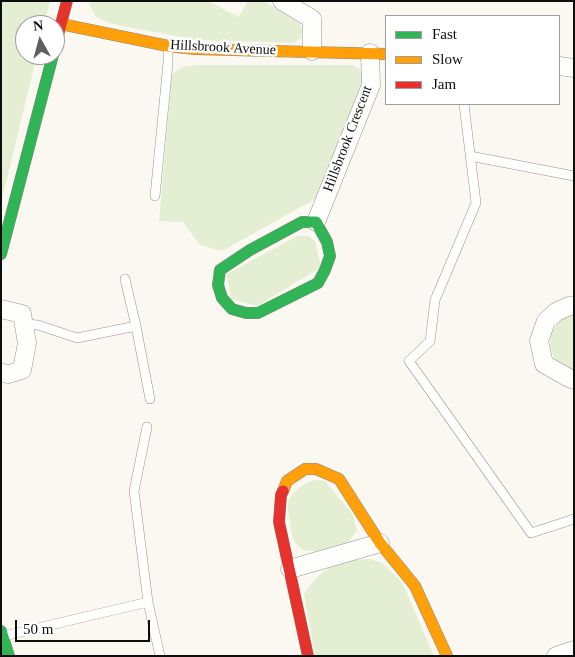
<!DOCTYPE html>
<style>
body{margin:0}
#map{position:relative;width:575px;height:657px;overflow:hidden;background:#faf8f1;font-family:"Times New Roman",serif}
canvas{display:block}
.frame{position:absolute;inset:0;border:2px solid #0d0d0d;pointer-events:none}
.legend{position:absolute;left:385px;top:15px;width:175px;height:90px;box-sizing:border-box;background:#fff;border:1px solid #9e9e9e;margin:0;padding:6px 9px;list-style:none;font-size:15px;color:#0d0d0d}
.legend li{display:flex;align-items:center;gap:10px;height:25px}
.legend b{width:25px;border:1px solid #9e9e9e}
.north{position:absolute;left:15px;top:15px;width:50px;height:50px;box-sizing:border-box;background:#fff;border:1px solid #9e9e9e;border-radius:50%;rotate:353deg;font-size:14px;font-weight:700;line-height:20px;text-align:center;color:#0d0d0d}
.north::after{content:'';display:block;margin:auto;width:18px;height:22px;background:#605f5d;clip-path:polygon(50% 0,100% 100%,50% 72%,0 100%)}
.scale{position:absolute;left:15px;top:620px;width:135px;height:22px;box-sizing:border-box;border:2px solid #0d0d0d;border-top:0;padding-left:6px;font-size:15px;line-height:18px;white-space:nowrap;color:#0d0d0d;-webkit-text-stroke:4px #fff;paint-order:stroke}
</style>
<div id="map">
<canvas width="575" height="657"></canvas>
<div class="frame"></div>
<ul class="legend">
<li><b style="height:6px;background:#30b455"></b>Fast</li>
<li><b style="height:6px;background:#ff9f0a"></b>Slow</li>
<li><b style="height:6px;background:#e5322d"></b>Jam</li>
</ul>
<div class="north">N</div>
<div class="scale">50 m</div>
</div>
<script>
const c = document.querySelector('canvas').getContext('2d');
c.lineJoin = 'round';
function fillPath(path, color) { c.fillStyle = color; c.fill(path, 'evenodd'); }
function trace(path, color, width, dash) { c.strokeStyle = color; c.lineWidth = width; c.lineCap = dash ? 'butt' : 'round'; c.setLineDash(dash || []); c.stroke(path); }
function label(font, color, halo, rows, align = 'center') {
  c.font = font + ' "Times New Roman",serif'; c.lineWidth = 5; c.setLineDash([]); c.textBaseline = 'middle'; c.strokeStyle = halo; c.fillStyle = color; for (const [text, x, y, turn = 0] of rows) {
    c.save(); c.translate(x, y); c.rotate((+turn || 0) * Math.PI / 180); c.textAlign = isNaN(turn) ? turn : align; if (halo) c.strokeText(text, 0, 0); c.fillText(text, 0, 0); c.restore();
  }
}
fillPath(new Path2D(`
 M1 1H50L44 25H25V55H37L1 203Z
 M90 1H208L239 17 248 1H263L299 23 303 30 301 38 293 43 197 40 112 24 96 17 89 4Z
 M197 65H353L365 73 363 86 315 199 222 251 200 245 183 222 159 221 172 75 182 67Z
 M297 236H309L315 241 321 267 257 306 231 299 227 274Z
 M574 313V371L560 366 554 358 550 347 551 333 562 317Z
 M314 480 325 481 353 515 357 530C353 535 350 541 344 545 334 552 317 551 305 551 291 541 292 538 290 522 289 516 287 508 288 502 292 491 303 484 314 480Z
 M370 559 382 563 402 582 434 656H315L304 594C322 567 338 560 370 559Z`), '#e4eed2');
const lane = new Path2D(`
 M464 104 476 203 435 300 430 341 409 361 531 533 574 519
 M470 156 574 176
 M155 196 168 63V47
 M125 279 136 326 150 399
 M24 324 38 325 77 338 136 326
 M148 602 160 656
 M4 636 148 602 134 491 147 427`);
const street = new Path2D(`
 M282 1 312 19V51
 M559 66 574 68
 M316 222 371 85 370 53
 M574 306H569L556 312 546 321 539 341 544 364 567 377 574 380
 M1 309 22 314 27 343 22 370 9 374 1 373
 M290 569 380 543
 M556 656 574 650`);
const fast = new Path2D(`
 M302 222H316L327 242 330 256 325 270 318 283 258 313H246L232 309 222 298 218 285 220 270 250 250Z
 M1 254 53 55
 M1 631 9 656`);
const slow = new Path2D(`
 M61 24 168 46 195 49 386 54
 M283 491 287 481 305 469H316L339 479 380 543 415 586 447 656`);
const jam = new Path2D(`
 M57 39 67 1
 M283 491 281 495 279 522 308 656`);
trace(lane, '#949390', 10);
trace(street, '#949390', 19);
trace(fast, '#8a8986', 12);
trace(slow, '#8a8986', 12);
trace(jam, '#8a8986', 12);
trace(lane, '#fefefd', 9);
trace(street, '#fefefd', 18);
trace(fast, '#30b455', 11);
trace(slow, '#ff9f0a', 11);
trace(jam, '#e5322d', 11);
label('14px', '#0d0d0d', '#fff', [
 ["Hillsbrook Avenue",223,48,3],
 ["Hillsbrook Crescent",348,139,-69]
]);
</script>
